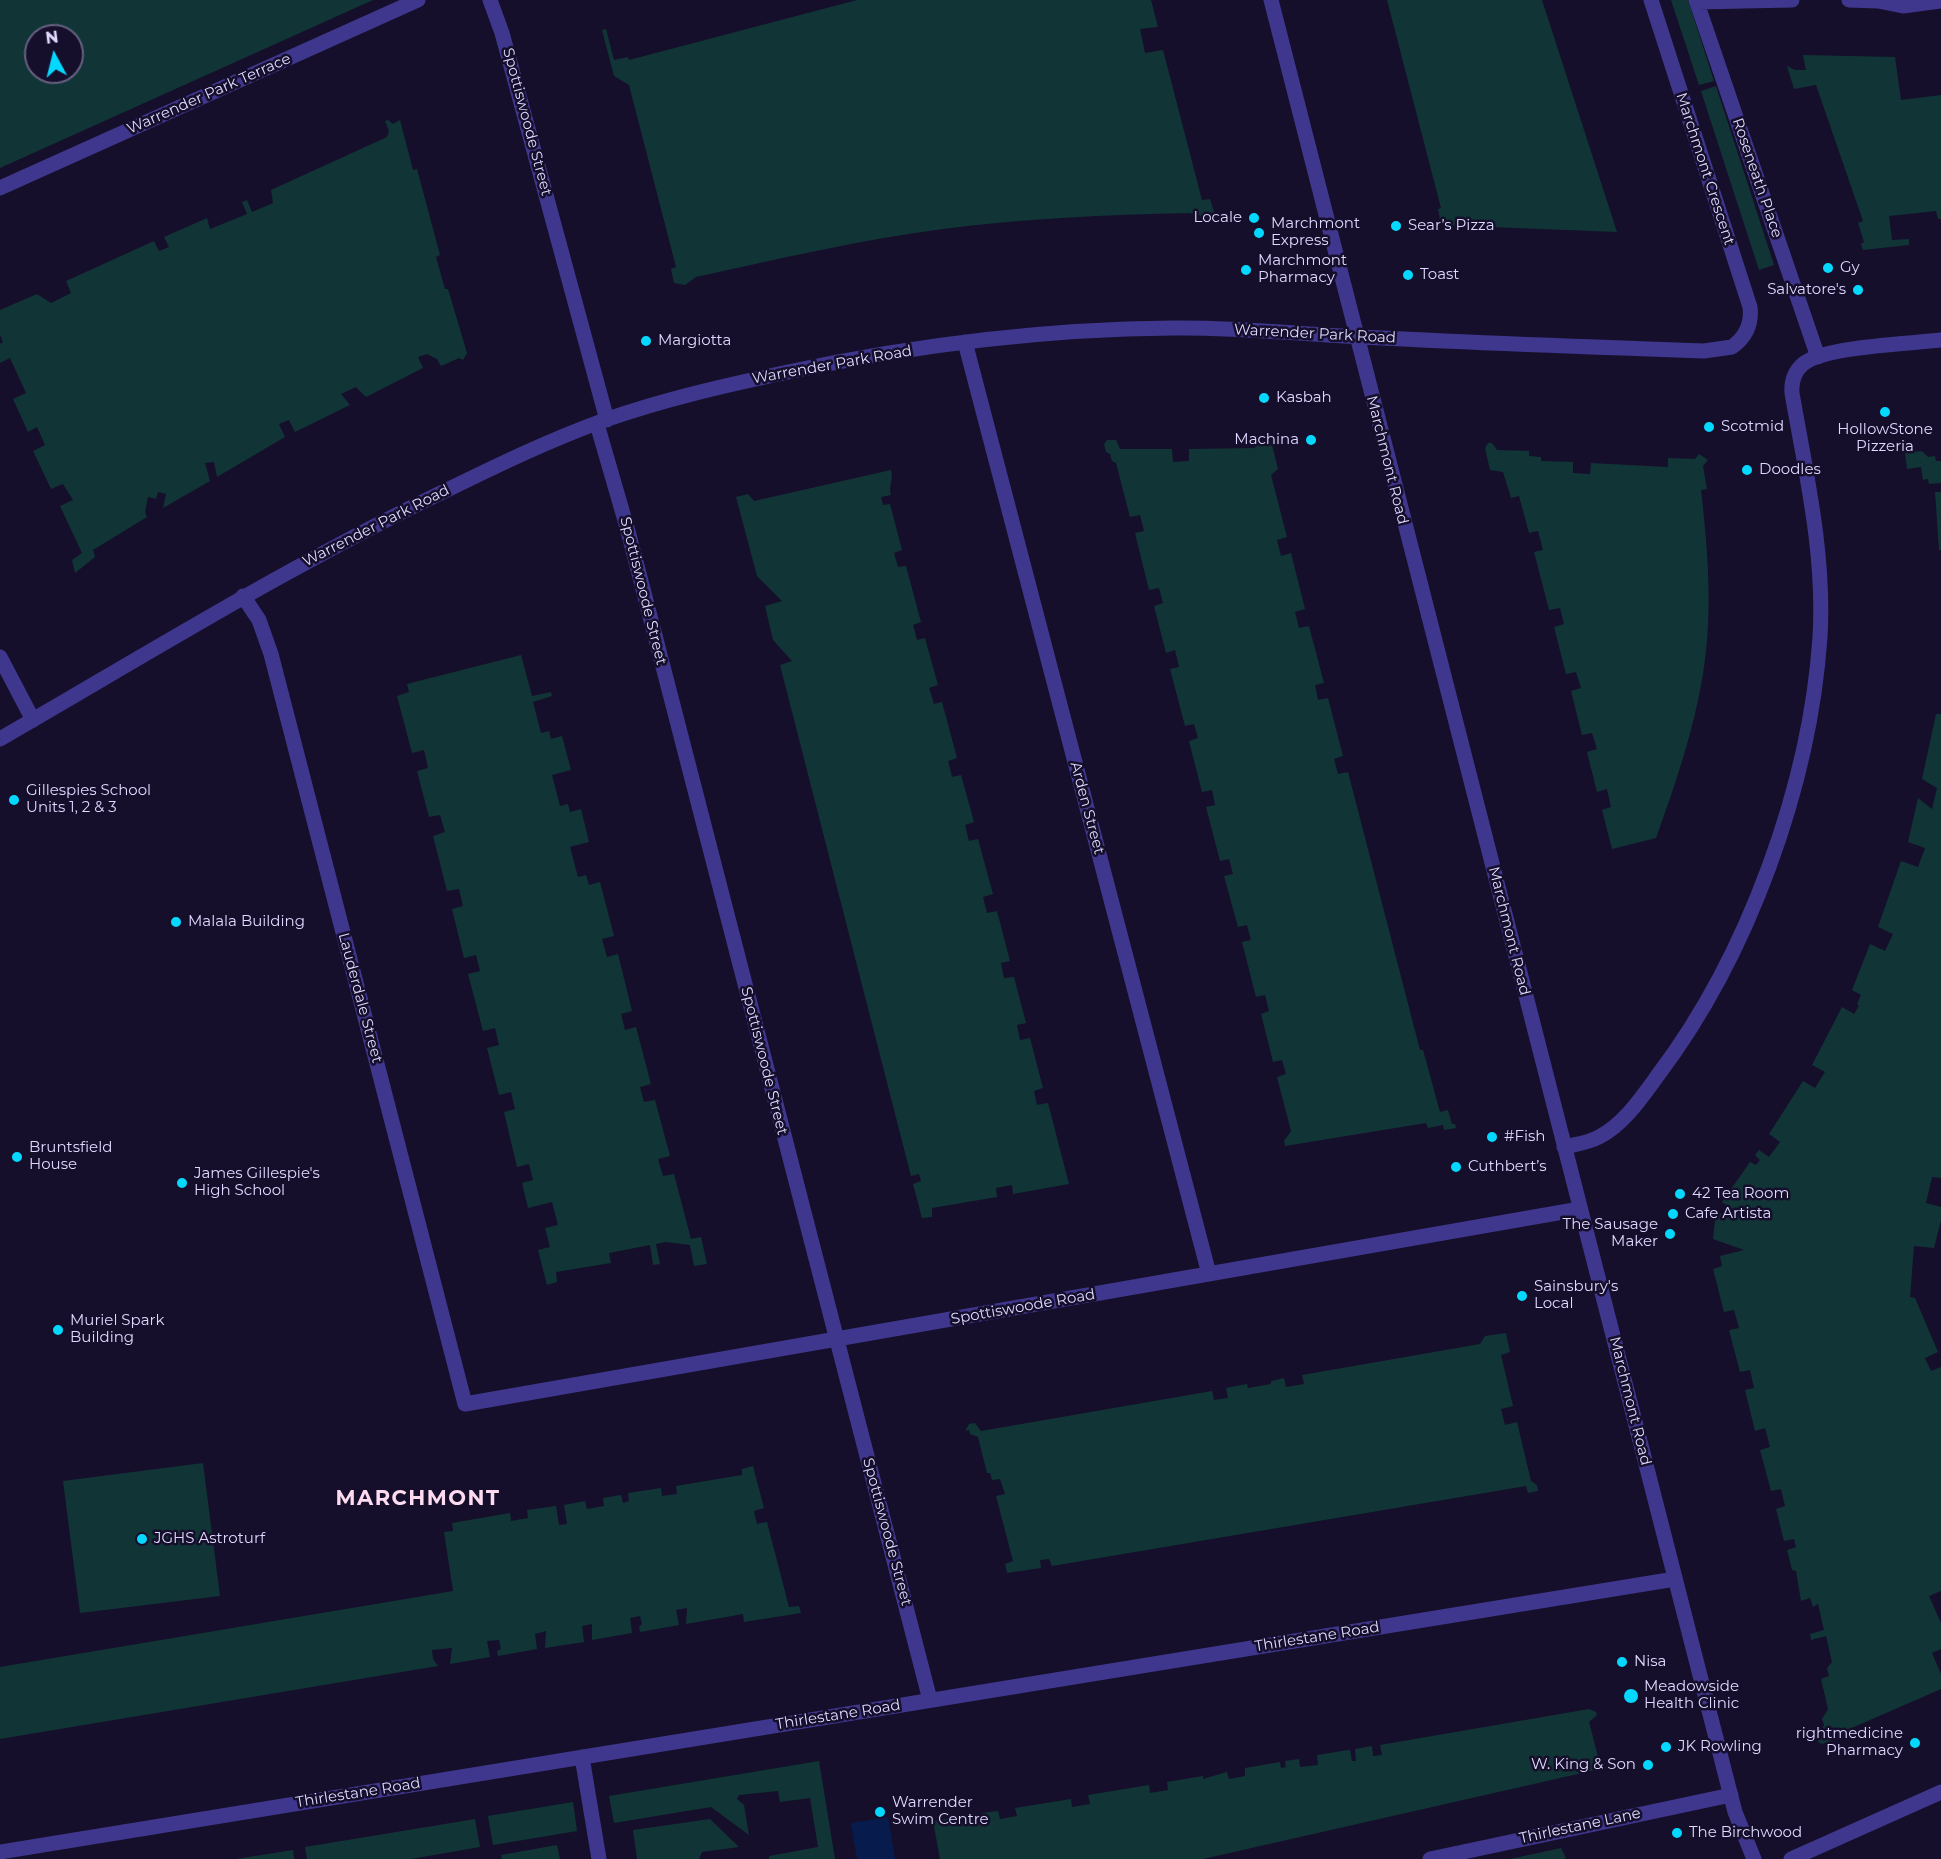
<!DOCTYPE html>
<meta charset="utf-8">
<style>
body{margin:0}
#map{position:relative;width:1941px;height:1859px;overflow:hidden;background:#150f2b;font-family:Montserrat,sans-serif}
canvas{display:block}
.north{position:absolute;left:24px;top:24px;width:60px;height:60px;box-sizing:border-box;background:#150f2b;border:2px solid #666080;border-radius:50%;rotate:353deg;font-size:16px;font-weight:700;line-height:24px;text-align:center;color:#dfd9ff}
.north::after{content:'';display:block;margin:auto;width:21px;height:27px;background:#05d8ff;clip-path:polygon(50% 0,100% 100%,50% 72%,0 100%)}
</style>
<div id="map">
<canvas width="1941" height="1859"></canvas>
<div class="north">N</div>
</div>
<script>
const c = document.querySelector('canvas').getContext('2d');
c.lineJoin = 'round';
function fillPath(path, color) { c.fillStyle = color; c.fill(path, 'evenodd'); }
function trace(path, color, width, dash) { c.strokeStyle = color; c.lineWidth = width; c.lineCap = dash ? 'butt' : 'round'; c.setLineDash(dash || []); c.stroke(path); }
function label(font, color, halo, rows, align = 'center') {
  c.font = font + ' Montserrat,sans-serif'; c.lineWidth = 5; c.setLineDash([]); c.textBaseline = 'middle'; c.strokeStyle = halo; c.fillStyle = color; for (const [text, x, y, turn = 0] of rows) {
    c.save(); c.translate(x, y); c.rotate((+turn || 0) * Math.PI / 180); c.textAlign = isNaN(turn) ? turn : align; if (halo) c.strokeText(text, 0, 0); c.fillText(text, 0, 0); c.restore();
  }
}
fillPath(new Path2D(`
 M0 0H373L0 168ZM36 36H72V72H36Z
 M857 0H1151L1158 27 1140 29 1145 53 1163 50 1202 200 1210 199 1216 218 1212 222H1203L1200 215 1189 213C1107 215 1025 218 943 229 859 240 778 259 696 277L685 285 674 283 671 269 676 267 629 85 614 76 602 30 606 29 614 60 628 57 629 60Z
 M1387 0H1542L1617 232 1441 225 1438 209 1441 208Z
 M1671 0H1688L1714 81 1699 85Z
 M1803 55 1895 57 1901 100 1941 95V219H1938L1936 211 1889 216 1892 240 1909 239V245L1863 250 1861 244 1864 242 1858 223 1863 221 1816 85 1794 89 1787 66 1795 70H1806Z
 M1716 86 1774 265 1759 270 1701 91Z
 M388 120 393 124 400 120 413 170 417 169 440 255 436 257 445 289H448L467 353 463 360 459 358 441 366 437 359 427 354 418 357 423 368 366 397 356 387 341 394 350 405 295 432 289 420 279 424 285 437 217 477 214 462 205 463 210 481 163 508 166 494 158 492 156 499 148 497 145 512 147 517 93 550 95 557 75 573 72 560 82 553 60 506 73 500 63 484 51 489 33 451 45 445 37 427 28 432 13 399 26 393 10 358 0 363V344L3 342 0 335V310L37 294 51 303 71 293 66 281 154 241 159 251 169 247 164 237 207 218 210 229 247 214 242 202 247 200 252 212 273 203 271 190 387 137 389 131 385 121Z
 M1107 440H1116L1120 449H1172L1173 462 1189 461V449L1255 448 1258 441H1271L1278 469 1271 475 1287 537 1277 540 1281 556 1291 553 1305 609 1295 612 1299 628 1309 626 1324 683 1315 685 1318 700 1328 698 1343 756 1334 759 1338 774 1348 772 1420 1050H1423L1440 1112 1448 1110 1452 1124H1455L1456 1128 1444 1130 1443 1125 1428 1128 1426 1123 1285 1146 1284 1141 1291 1131 1277 1077 1286 1074 1282 1060 1273 1062 1261 1014 1269 1011 1265 995 1256 997 1242 942 1251 940 1247 925 1238 927 1224 876 1233 874 1229 859 1220 861 1206 807 1215 805 1212 790 1202 792 1189 741 1198 738 1194 724 1185 726 1170 669 1179 667 1175 650 1166 653 1154 606 1163 603 1159 588 1149 590 1135 533 1144 531 1140 515 1130 517 1116 463 1112 461 1110 454 1106 452 1104 444Z
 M1488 443H1492L1497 450 1529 451V456L1541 457V461L1573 462V473L1590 474 1591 463 1668 467V458L1695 459 1699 454 1708 460 1703 466 1707 489 1701 490C1708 551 1713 613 1703 674 1694 730 1675 785 1656 838L1612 849 1602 810 1611 807 1607 789 1597 792 1587 752 1597 749 1592 733 1582 735 1571 691 1581 688 1576 672 1566 674 1554 627 1564 624 1560 608 1549 610 1534 552 1543 550 1538 531 1529 533 1519 496 1511 498 1503 472 1490 470 1485 448Z
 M1922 451 1928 457 1935 456 1936 461H1941V483L1929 484 1928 479 1923 480 1921 467 1907 469 1905 453Z
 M891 470C894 479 888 486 891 495L881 497 883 505 890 504 902 550 894 553 898 567 906 566 921 622 913 625 917 640 925 638 938 685 929 688 934 704 942 702 957 758 948 761 952 777 961 775 974 822 965 825 969 841 978 839 993 894 983 897 987 913 997 911 1010 961 1001 963 1004 978 1014 977 1026 1023 1017 1025 1020 1040 1030 1038 1043 1088 1034 1091 1037 1105 1048 1103 1069 1184 1013 1194 1012 1185 996 1188 997 1197 932 1208V1217L922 1218 913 1184 921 1181 919 1174 911 1176 780 665 792 661 773 640 765 606 782 601 757 576 736 497 748 494 754 501Z
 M1935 492H1941V550H1939Z
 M521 655 532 696 551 692 552 696 533 702 541 733 549 731 551 739 562 736 571 770 552 775 560 806 568 804 570 812 581 809 589 842 570 847 578 877 586 875 589 885 600 882 614 936 602 939 607 957 618 954 632 1011 621 1014 625 1030 636 1027 651 1084 640 1087 644 1102 655 1100 670 1156 658 1159 663 1176 674 1174 691 1239 701 1237 707 1264 694 1266 690 1245 666 1242 656 1244 660 1264 653 1265 650 1245 609 1253 611 1263 556 1272 557 1282 547 1285 538 1250 550 1247 545 1228 558 1225 552 1202 528 1208 522 1183 533 1180 529 1164 517 1167 504 1112 515 1109 511 1092 499 1095 487 1048 499 1045 495 1028 483 1031 468 974 480 971 476 955 464 958 452 909 463 906 459 889 447 891 433 836 445 832 440 815 429 817 417 771 428 768 424 750 412 753 397 696 409 692 407 684Z
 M1936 714H1941V1178L1932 1177 1926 1203 1941 1207V1220L1934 1248 1914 1246 1910 1297 1915 1298 1938 1352 1925 1358 1931 1371 1941 1367V1591L1929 1596 1941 1623V1649L1932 1653 1941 1674V1689L1838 1734 1837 1739 1822 1744 1818 1742 1817 1737 1824 1725 1822 1719 1828 1709 1821 1679 1829 1676 1827 1668 1832 1662 1826 1636 1811 1640 1810 1634 1824 1630 1818 1604 1813 1607 1810 1598 1801 1601 1796 1571 1792 1570 1787 1550 1796 1547 1794 1539 1784 1541 1776 1509 1785 1506 1781 1489 1771 1491 1760 1450 1770 1447 1765 1428 1755 1431 1745 1390 1754 1388 1750 1370 1740 1372 1729 1330 1739 1328 1734 1310 1724 1312 1713 1269 1722 1266 1720 1256 1744 1250 1713 1239 1716 1211 1728 1218 1733 1210 1722 1202 1750 1162 1756 1165 1760 1160 1755 1155 1759 1150 1769 1157 1780 1142 1769 1134 1803 1081 1815 1088 1825 1072 1812 1065 1842 1007 1854 1014 1859 1006 1857 1004 1861 995 1852 990 1870 944 1885 951 1893 934 1878 927 1901 861 1918 867 1925 848 1908 842 1918 798 1932 809 1937 788 1922 779Z
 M1506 1333 1510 1352 1501 1355 1513 1406 1501 1409 1505 1425 1517 1422 1531 1481 1537 1485 1538 1491 1528 1493 1526 1486 1052 1566 1049 1559 1040 1560 1041 1568 1007 1573 1005 1564 1013 1561 996 1496 1005 1494 1000 1479 992 1480 990 1473H987L978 1437 970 1434 969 1430 965 1431 969 1424 975 1423 981 1431 1212 1391 1214 1400 1228 1398 1226 1388 1247 1384 1248 1388 1271 1384V1381L1284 1378 1286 1387 1304 1384 1302 1375 1480 1344 1485 1336Z
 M203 1463 220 1596 80 1613 63 1481Z
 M753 1466 764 1508 754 1511 757 1524 767 1522 789 1607 799 1606 801 1613 744 1622 743 1614 686 1624 687 1608 676 1610 679 1625 640 1632 639 1627 642 1624 640 1616 630 1618 632 1633 592 1640V1624L582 1626 584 1642 545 1648 546 1631 535 1634 537 1649 498 1656 497 1651 501 1649 499 1640 487 1641 490 1657 450 1664 452 1648 432 1650 433 1659 438 1666 0 1739V1667L453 1591 444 1532 453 1531 452 1523 510 1513 511 1521 528 1518 527 1510 556 1506 559 1525 567 1524 564 1505 585 1501 587 1509 604 1506 603 1498 621 1495 623 1503 629 1501 628 1493 661 1488 662 1496 677 1494 676 1486 742 1475V1469Z
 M1589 1709 1596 1712 1597 1715 1589 1722 1601 1768 1591 1771 1203 1859H940L933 1821 976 1814 977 1822 982 1821V1813L998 1811 1000 1819 1017 1816 1015 1808 1071 1799 1072 1807 1090 1804 1088 1795 1149 1785 1150 1793 1168 1790 1167 1782 1203 1776V1779L1227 1772 1229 1779 1245 1776V1768L1280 1762 1281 1768 1286 1767 1285 1761 1299 1759 1300 1767 1318 1765 1317 1755 1348 1750H1350L1352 1761H1356L1355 1749 1372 1746 1373 1756 1382 1755 1380 1745Z
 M819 1761 835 1859H769V1856L818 1847 810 1798 780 1802 778 1791 739 1795 737 1799 744 1805 749 1835 711 1807 614 1823 609 1796Z
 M573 1802 577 1831 493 1845 488 1816Z
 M475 1819 480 1847 411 1859H307L305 1847Z
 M710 1819 739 1847 702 1852 699 1859H637L633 1830Z
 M557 1845 560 1859H502L501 1855Z
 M1561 1848 1566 1858 1564 1859H1510Z
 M293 1850 294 1859H236Z`), '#113536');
fillPath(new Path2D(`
 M888 1817 895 1859H857L851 1823Z`), '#071c4c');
trace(new Path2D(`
 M490 0 502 33 607 420
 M1271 0 1735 1812 1754 1859
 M1696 0 1818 357
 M1849 0 1878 1 1903 6 1941 1
 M1697 2 1792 0
 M0 188 418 0
 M965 342 1209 1274
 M597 424 628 531 930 1700
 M243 596 259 620 271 654 465 1404 1580 1209
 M0 657 33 720
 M0 739C149 653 294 563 449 489 500 464 552 439 605 420 665 399 727 385 788 372 915 345 1044 329 1173 328 1236 327 1299 334 1362 337 1476 343 1590 347 1704 351L1732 347C1746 337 1752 324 1750 307L1651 0
 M1564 1147C1576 1144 1588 1143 1599 1137 1624 1124 1642 1097 1658 1075 1748 956 1810 785 1820 637 1825 554 1806 474 1792 393 1791 381 1794 372 1803 364 1825 346 1910 344 1941 340
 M582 1757 599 1859
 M0 1852 1675 1579
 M1430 1859 1731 1795
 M1791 1859 1941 1792`), '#3f378d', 15);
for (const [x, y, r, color] of [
 [1254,218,6,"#05d8ff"],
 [1396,226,6,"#05d8ff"],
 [1259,233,6,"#05d8ff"],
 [1828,268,6,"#05d8ff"],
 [1246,270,6,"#05d8ff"],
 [1408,275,6,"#05d8ff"],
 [1858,290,6,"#05d8ff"],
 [646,341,6,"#05d8ff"],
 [1264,398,6,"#05d8ff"],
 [1885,412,6,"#05d8ff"],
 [1709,427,6,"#05d8ff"],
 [1311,440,6,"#05d8ff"],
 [1747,470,6,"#05d8ff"],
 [14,800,6,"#05d8ff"],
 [176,922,6,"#05d8ff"],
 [1492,1137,6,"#05d8ff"],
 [17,1157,6,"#05d8ff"],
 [1456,1167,6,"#05d8ff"],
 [182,1183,6,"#05d8ff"],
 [1680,1194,6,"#05d8ff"],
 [1673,1214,6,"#05d8ff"],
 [1670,1234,6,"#05d8ff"],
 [1522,1296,6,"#05d8ff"],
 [58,1330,6,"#05d8ff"],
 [142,1539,6,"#05d8ff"],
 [1622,1662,6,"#05d8ff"],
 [1631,1696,8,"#05d8ff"],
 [1915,1743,6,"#05d8ff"],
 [1666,1747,6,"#05d8ff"],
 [1648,1765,6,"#05d8ff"],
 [880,1812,6,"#05d8ff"],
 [1677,1833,6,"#05d8ff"]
]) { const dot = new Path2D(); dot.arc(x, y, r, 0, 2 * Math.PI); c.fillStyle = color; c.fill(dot); trace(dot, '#150f2b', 2); }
label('15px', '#dfd9ff', '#150f2b', [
 ["Warrender Park Terrace",209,94,-24],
 ["Spottiswoode Street",527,122,75],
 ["Marchmont Crescent",1705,169,72],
 ["Roseneath Place",1757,178,71],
 ["Warrender Park Road",1315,334,3],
 ["Warrender Park Road",832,365,-10],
 ["Marchmont Road",1387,460,76],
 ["Warrender Park Road",376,526,-27],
 ["Spottiswoode Street",643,591,76],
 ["Arden Street",1087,808,75],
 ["Marchmont Road",1509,931,76],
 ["Lauderdale Street",360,998,75],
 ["Spottiswoode Street",764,1061,76],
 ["Spottiswoode Road",1023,1307,-10],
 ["Marchmont Road",1630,1401,76],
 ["Spottiswoode Street",887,1532,75],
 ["Thirlestane Road",1317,1637,-9],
 ["Thirlestane Road",838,1715,-9],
 ["Thirlestane Road",358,1793,-9],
 ["Thirlestane Lane",1580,1826,-12]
]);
label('15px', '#dfd9ff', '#150f2b', [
 ["Locale",1242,218,"right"],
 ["Marchmont",1271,224],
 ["Express",1271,241],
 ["Sear’s Pizza",1408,226],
 ["Marchmont",1258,261],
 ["Pharmacy",1258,278],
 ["Gy",1840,268],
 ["Toast",1420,275],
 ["Salvatore's",1846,290,"right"],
 ["Margiotta",658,341],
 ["Kasbah",1276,398],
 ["Scotmid",1721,427],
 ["HollowStone",1885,430,"center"],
 ["Pizzeria",1885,447,"center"],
 ["Machina",1299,440,"right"],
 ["Doodles",1759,470],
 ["Gillespies School",26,791],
 ["Units 1, 2 & 3",26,808],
 ["Malala Building",188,922],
 ["#Fish",1504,1137],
 ["Bruntsfield",29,1148],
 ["House",29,1165],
 ["Cuthbert’s",1468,1167],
 ["James Gillespie's",194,1174],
 ["High School",194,1191],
 ["42 Tea Room",1692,1194],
 ["Cafe Artista",1685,1214],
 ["The Sausage",1658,1225,"right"],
 ["Maker",1658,1242,"right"],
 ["Sainsbury's",1534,1287],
 ["Local",1534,1304],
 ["Muriel Spark",70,1321],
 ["Building",70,1338],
 ["JGHS Astroturf",154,1539],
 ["Nisa",1634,1662],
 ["Meadowside",1644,1687],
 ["Health Clinic",1644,1704],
 ["rightmedicine",1903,1734,"right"],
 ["Pharmacy",1903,1751,"right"],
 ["JK Rowling",1678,1747],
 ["W. King & Son",1636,1765,"right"],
 ["Warrender",892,1803],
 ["Swim Centre",892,1820],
 ["The Birchwood",1689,1833]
], 'left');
c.letterSpacing = '1.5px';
label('bold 21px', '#ffdbf0', '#150f2b', [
 ["MARCHMONT",418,1499]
]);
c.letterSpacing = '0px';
</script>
